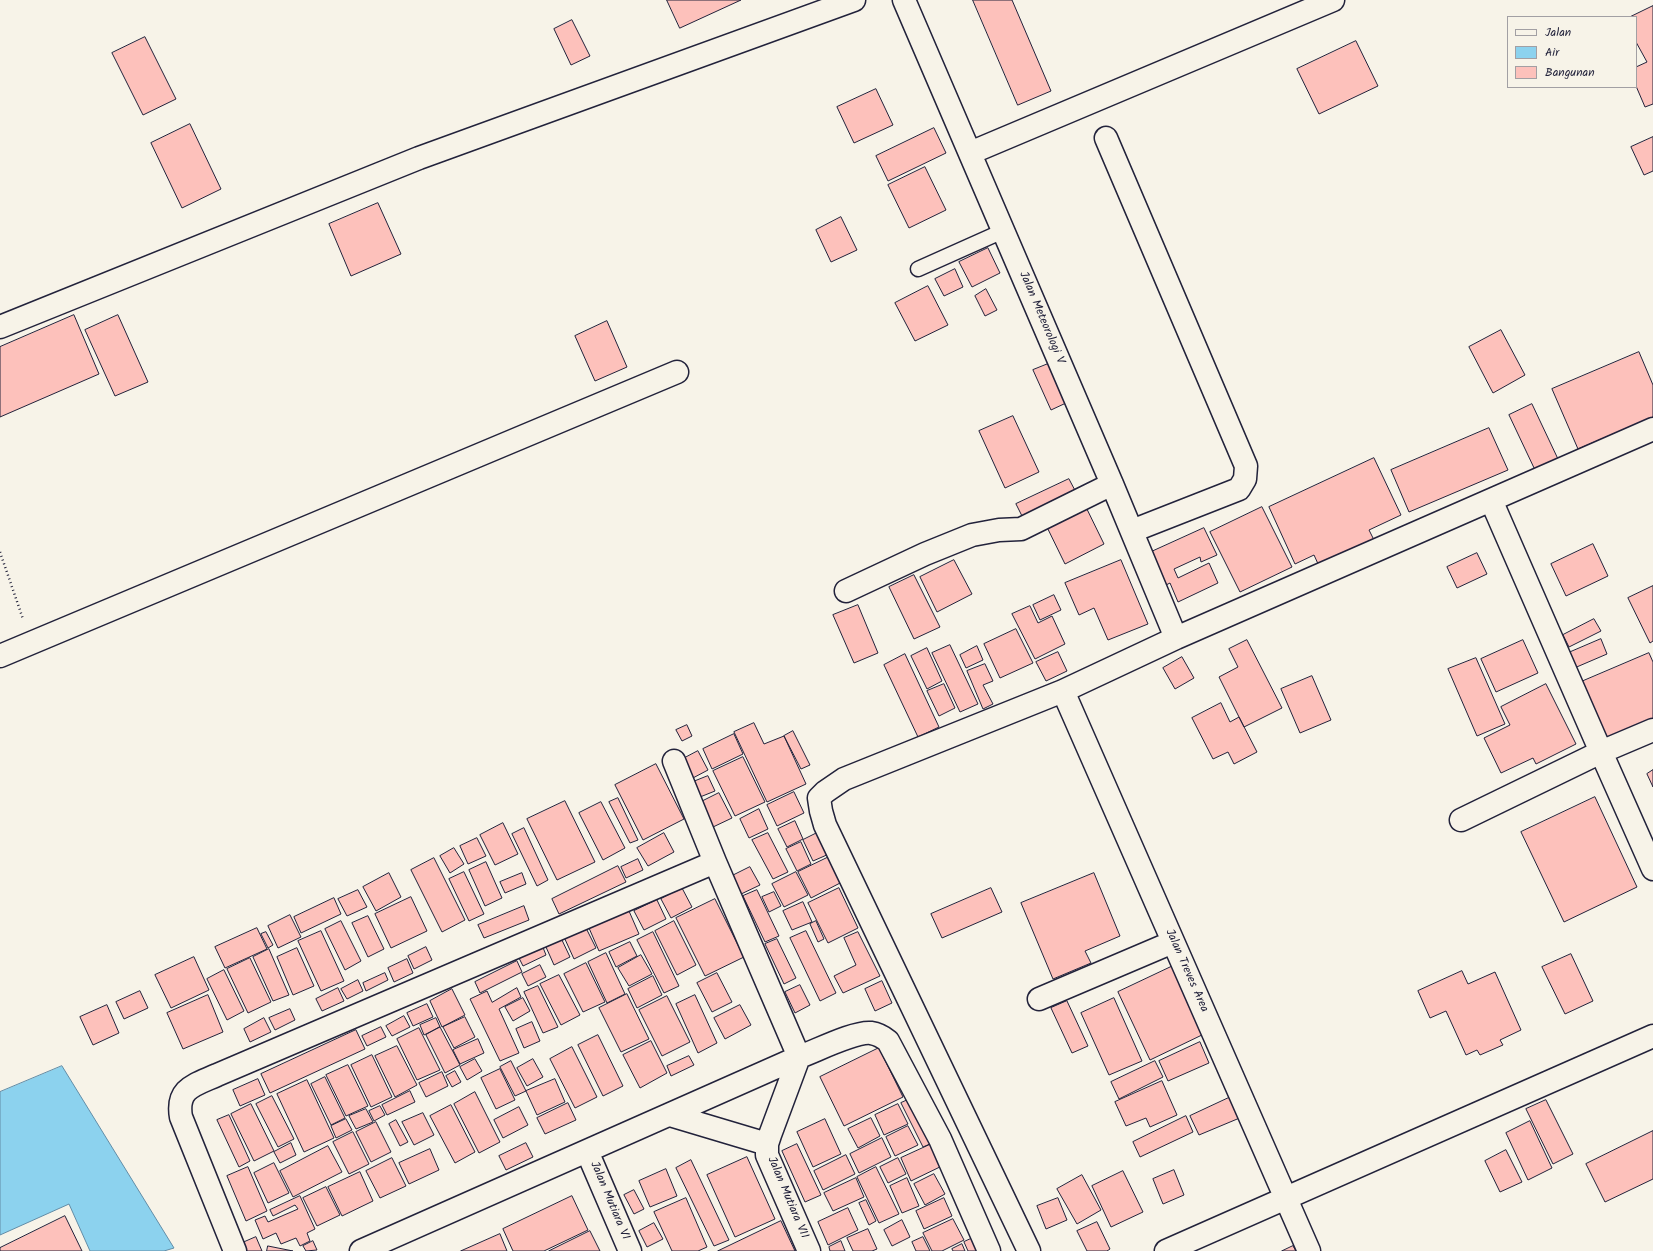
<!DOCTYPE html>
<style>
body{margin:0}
#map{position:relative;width:1653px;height:1251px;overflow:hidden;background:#f7f3e8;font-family:Kalam,sans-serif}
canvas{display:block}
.legend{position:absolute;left:1507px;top:16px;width:130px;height:72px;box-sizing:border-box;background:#f7f3e8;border:1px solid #a29fa3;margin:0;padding:5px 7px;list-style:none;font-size:12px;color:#22223b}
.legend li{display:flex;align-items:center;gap:8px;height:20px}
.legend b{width:20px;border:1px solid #a29fa3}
</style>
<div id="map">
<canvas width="1653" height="1251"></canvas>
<ul class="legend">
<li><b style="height:5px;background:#f7f3e8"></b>Jalan</li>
<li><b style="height:11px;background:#8cd2ee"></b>Air</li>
<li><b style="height:11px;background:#fdc1bb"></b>Bangunan</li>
</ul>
</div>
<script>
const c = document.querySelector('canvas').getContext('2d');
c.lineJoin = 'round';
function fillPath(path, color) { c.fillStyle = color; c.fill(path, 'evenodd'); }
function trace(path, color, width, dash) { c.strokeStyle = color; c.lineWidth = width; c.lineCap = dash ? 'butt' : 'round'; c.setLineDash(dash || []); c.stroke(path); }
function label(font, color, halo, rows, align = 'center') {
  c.font = font + ' Kalam,sans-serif'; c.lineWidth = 3; c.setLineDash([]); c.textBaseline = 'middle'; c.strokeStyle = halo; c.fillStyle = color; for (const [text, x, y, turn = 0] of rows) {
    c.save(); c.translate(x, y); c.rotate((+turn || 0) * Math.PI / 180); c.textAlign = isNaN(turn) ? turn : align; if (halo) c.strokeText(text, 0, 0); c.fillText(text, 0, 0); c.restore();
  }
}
const water = new Path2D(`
 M62 1066 174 1248 164 1251H90L69 1204 0 1235V1092Z`);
fillPath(water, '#8cd2ee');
trace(water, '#628ca6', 1);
const building = new Path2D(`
 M667 0H741L680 28Z
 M973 0H1012L1051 91 1018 105Z
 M1653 6V104L1645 107 1636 86V67L1647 62 1636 42V17H1630Z
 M572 20 590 56 571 65 554 29Z
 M145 37 176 99 143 115 112 53Z
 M1356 41 1378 86 1319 114 1297 69Z
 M876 89 893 125 854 143 837 107Z
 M190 124 221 189 182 208 151 143Z
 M934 128 946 153 888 181 876 156Z
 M1653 137V171L1644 175 1631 147Z
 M925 167 946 210 909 228 888 185Z
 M378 203 401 254 351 276 329 224Z
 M841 217 857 250 831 262 816 230Z
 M988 248 1000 273 972 287 959 262Z
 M955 269 963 287 944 296 935 279Z
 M928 286 948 325 915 341 895 303Z
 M986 289 997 310 985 316 975 296Z
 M74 315 99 374 0 417V347Z
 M118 315 148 382 115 396 85 330Z
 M607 321 627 367 595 381 575 336Z
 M1501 330 1525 375 1493 393 1469 347Z
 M1639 352 1653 385V417L1578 449 1552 389Z
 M1048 364 1066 403 1051 410 1033 370Z
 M1532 404 1558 459 1535 470 1509 415Z
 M1013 416 1039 472 1005 488 979 431Z
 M1489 428 1508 470 1409 512 1391 470Z
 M1374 458 1401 515 1369 530 1374 540 1319 566 1314 555 1295 564 1269 507Z
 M1069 479 1079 498 1026 524 1016 504Z
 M1083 501 1104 544 1065 564 1044 521Z
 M1262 507 1292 567 1240 592 1210 532Z
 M1204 528 1217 555 1201 562 1200 557 1174 569 1178 578 1209 563 1218 583 1178 602 1170 583 1164 586 1149 553Z
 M1593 544 1608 576 1566 596 1551 564Z
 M1477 553 1487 574 1457 588 1447 567Z
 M954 560 972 594 937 612 920 577Z
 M1121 560 1148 624 1108 640 1094 608 1079 615 1065 583Z
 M914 575 940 627 914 639 889 587Z
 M1653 586V641L1650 643 1628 598Z
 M1054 595 1061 610 1040 620 1033 605Z
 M858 605 878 653 854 663 833 615Z
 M1030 606 1038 623 1052 616 1065 644 1035 659 1012 614Z
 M1594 619 1601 631 1569 647 1563 635Z
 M1016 629 1033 663 1000 678 984 644Z
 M1601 639 1607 654 1572 669 1566 654Z
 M1247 640 1282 708 1244 727 1219 677 1238 667 1229 649Z
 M1523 640 1538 673 1496 692 1481 659Z
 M950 645 978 704 960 712 932 653Z
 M977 646 983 660 966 668 960 655Z
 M927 648 942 681 927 689 911 656Z
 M1058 652 1067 671 1046 681 1036 662Z
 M1649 653 1653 662V720L1606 740 1581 682Z
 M905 654 939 727 918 737 884 665Z
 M1182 657 1194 678 1175 689 1163 668Z
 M1476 658 1505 724 1477 736 1448 669Z
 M985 664 993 681 983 685 993 704 983 709 967 671Z
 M1312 676 1331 720 1300 733 1281 689Z
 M944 684 955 708 939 716 927 691Z
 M1546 684 1576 744 1536 764 1533 758 1501 773 1484 738 1510 725 1501 707Z
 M1221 703 1230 722 1239 717 1257 752 1234 764 1228 752 1213 759 1192 718Z
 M754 723 764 744 784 736 806 784 767 802 734 732Z
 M687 725 692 736 682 741 676 730Z
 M793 731 810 765 801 769 784 736Z
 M734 734 743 754 712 769 703 749Z
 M698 751 708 770 691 779 681 760Z
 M743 757 765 802 735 816 713 771Z
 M656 764 684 819 643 840 615 785Z
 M1653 770V787L1647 774Z
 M708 776 715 791 700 797 693 782Z
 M794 792 804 813 777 826 767 805Z
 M719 793 732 818 713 827 701 802Z
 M1595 797 1637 887 1564 922 1521 832Z
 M618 798 638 840 630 843 609 802Z
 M565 801 595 862 557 880 527 819Z
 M601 802 625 848 603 860 579 813Z
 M759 809 768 829 749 838 740 819Z
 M795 821 803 839 787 847 778 829Z
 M503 823 518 854 495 865 480 835Z
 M524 828 548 880 537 886 512 834Z
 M819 832 829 854 813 861 803 840Z
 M664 833 674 852 648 866 637 848Z
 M768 833 788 872 773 879 752 840Z
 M477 838 486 856 468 864 460 846Z
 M801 842 811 864 797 871 786 849Z
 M454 848 464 864 450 873 440 856Z
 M831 856 844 881 811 898 798 872Z
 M434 858 465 920 442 932 411 870Z
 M638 859 643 870 626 878 621 867Z
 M486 862 502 898 485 906 469 870Z
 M618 866 626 882 559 914 552 899Z
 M750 867 760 885 739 895 730 877Z
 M464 872 484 914 469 921 449 879Z
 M796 872 808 895 784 907 772 884Z
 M389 873 401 897 376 911 363 887Z
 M522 873 526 884 505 893 500 882Z
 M1094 873 1120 936 1085 951 1091 963 1053 979 1021 903Z
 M682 888 692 907 671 918 661 899Z
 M839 888 858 928 828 943 808 903Z
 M991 888 1002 912 942 938 931 914Z
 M358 890 367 907 347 916 338 899Z
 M757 890 779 936 765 942 743 896Z
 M774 892 781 906 769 912 762 897Z
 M411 897 427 931 391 948 375 914Z
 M334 898 341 914 301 933 294 917Z
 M715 899 744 957 705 976 676 918Z
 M657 900 666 919 644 930 634 911Z
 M803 902 812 922 792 930 783 911Z
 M524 906 529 920 484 938 478 925Z
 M629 911 639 934 599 951 589 928Z
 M290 915 301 937 278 948 268 926Z
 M368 916 384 949 368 957 352 923Z
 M341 921 361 961 345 970 325 929Z
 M674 921 696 965 677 975 655 931Z
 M816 921 824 939 818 942 810 924Z
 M257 928 267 949 225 968 215 947Z
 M586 928 596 948 574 959 564 937Z
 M321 931 344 981 321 991 298 941Z
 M806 931 836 993 820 1001 790 938Z
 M266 932 273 945 268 948 261 934Z
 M653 932 679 986 664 993 637 940Z
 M858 932 880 976 843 993 834 976 856 965 844 938Z
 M561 938 570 957 554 965 546 947Z
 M777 939 796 978 784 984 765 944Z
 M630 942 637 956 616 967 609 952Z
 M542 945 546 955 523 966 518 956Z
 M426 947 432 960 414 969 408 956Z
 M297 948 314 986 293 995 277 957Z
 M269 949 289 995 273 1001 253 957Z
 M606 953 625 994 607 1003 588 962Z
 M1571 954 1593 1001 1565 1014 1542 967Z
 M641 955 652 974 629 986 618 968Z
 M194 957 209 990 171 1008 155 975Z
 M250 958 271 1002 248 1013 227 969Z
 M407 959 413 973 394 982 388 968Z
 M517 961 522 972 480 993 475 982Z
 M586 963 605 1002 583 1012 564 974Z
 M540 965 546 977 528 986 522 974Z
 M1173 966 1204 1034 1150 1060 1118 992Z
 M224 970 244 1011 227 1020 207 979Z
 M1462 971 1468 984 1495 972 1521 1030 1500 1040 1503 1045 1480 1055 1477 1050 1466 1055 1446 1011 1430 1018 1418 991Z
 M385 973 388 980 366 991 363 983Z
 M717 973 732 1002 712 1012 697 983Z
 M559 975 580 1015 561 1025 540 984Z
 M653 976 662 995 637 1008 628 989Z
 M358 980 363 991 347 999 341 989Z
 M882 981 892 1003 875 1011 865 989Z
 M800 985 810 1005 795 1013 785 992Z
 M538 986 558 1027 543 1033 524 992Z
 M338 988 344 1001 322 1011 316 999Z
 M517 988 521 997 499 1009 519 1053 500 1061 470 999 487 991 492 1002Z
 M452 989 465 1015 442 1027 430 1001Z
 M140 991 148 1008 124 1019 116 1002Z
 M627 994 649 1039 621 1052 599 1008Z
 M208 995 223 1032 183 1049 167 1013Z
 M695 995 717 1043 698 1053 676 1004Z
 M667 996 690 1042 662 1056 639 1010Z
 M523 998 530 1011 513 1021 505 1007Z
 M1114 998 1142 1061 1109 1075 1081 1013Z
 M1067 1001 1088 1046 1072 1053 1051 1008Z
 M427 1004 433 1017 413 1026 407 1013Z
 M107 1005 119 1033 93 1045 80 1017Z
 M740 1005 751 1025 725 1039 714 1018Z
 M290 1009 295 1020 275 1030 269 1018Z
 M404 1016 410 1027 392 1036 386 1026Z
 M465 1017 475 1037 454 1048 443 1027Z
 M264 1018 271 1032 250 1042 244 1029Z
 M436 1018 440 1027 424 1035 420 1025Z
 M532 1022 540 1041 524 1048 516 1029Z
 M381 1027 386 1037 367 1046 362 1036Z
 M440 1027 460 1065 445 1073 426 1035Z
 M419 1028 440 1070 417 1080 397 1039Z
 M356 1030 365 1049 270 1093 261 1074Z
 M598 1035 623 1086 603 1096 578 1045Z
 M478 1039 484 1053 460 1064 453 1050Z
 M651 1041 667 1073 640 1088 623 1055Z
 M1200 1042 1209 1063 1168 1081 1159 1061Z
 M397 1046 417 1085 395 1097 375 1056Z
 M572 1047 597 1097 575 1108 550 1059Z
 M879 1048 903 1097 844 1126 820 1077Z
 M372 1055 392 1097 371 1107 351 1065Z
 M689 1056 694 1065 671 1076 667 1066Z
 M475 1059 482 1071 467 1080 460 1067Z
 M533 1059 543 1077 527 1086 517 1068Z
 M511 1061 526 1091 515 1096 500 1067Z
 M1155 1061 1163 1077 1119 1099 1111 1082Z
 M348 1065 368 1106 346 1116 326 1075Z
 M500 1069 515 1100 496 1109 481 1078Z
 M455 1071 461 1082 452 1087 446 1076Z
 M442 1072 448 1086 426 1097 419 1083Z
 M325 1077 345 1118 331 1125 311 1084Z
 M258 1079 265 1095 240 1106 233 1090Z
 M555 1079 565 1102 537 1115 526 1091Z
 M307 1080 334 1138 304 1152 277 1094Z
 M1162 1081 1177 1115 1150 1127 1146 1118 1126 1126 1115 1102Z
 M410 1091 415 1102 387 1115 382 1105Z
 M475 1092 500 1142 479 1153 454 1104Z
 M1235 1095 1242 1117 1199 1135 1190 1116Z
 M272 1096 294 1139 278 1147 256 1104Z
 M910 1099 932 1143 923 1147 901 1103Z
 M1546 1100 1573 1154 1553 1164 1526 1109Z
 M568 1103 576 1120 545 1134 537 1118Z
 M251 1104 274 1151 254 1161 231 1114Z
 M898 1104 908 1124 884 1135 875 1115Z
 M451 1105 475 1152 455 1163 430 1116Z
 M380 1106 385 1115 374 1121 369 1111Z
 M519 1107 528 1125 503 1138 494 1120Z
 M366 1109 373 1122 356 1129 349 1116Z
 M423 1113 434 1135 414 1145 402 1122Z
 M229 1115 250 1161 239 1167 217 1120Z
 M1186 1116 1193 1132 1140 1157 1133 1142Z
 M871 1118 880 1136 858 1148 848 1129Z
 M346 1119 352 1130 336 1138 331 1126Z
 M825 1119 841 1154 813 1167 797 1132Z
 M396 1120 408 1142 400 1146 389 1124Z
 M1530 1121 1552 1168 1528 1180 1506 1133Z
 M376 1122 391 1152 371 1162 356 1132Z
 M908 1126 918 1145 895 1156 886 1137Z
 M1653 1131V1179L1605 1202 1586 1164Z
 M353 1132 369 1164 349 1174 333 1142Z
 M882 1138 891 1157 859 1173 850 1154Z
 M936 1142 946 1164 911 1181 901 1158Z
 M291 1143 296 1155 280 1163 274 1152Z
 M526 1143 533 1157 506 1170 499 1156Z
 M797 1144 821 1195 805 1202 782 1151Z
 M328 1146 342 1172 293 1197 280 1171Z
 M430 1149 439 1170 409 1184 399 1163Z
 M1506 1150 1522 1182 1500 1192 1485 1161Z
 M846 1155 855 1174 823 1190 814 1171Z
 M747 1157 775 1219 735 1237 707 1175Z
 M392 1158 406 1186 380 1198 366 1171Z
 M898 1158 906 1174 888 1183 880 1167Z
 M691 1160 729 1240 714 1246 676 1168Z
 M274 1163 289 1193 268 1203 254 1173Z
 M248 1167 267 1211 246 1221 227 1176Z
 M876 1167 899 1214 879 1223 857 1177Z
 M666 1169 677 1196 650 1207 639 1181Z
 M1174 1170 1184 1195 1163 1204 1153 1179Z
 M1123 1171 1143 1212 1111 1227 1092 1186Z
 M360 1172 373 1201 342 1216 328 1187Z
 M934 1174 945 1194 925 1205 914 1184Z
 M1082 1175 1101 1210 1077 1224 1057 1189Z
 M856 1178 864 1197 833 1211 824 1193Z
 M907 1178 919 1206 902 1213 890 1186Z
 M326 1187 340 1215 317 1226 303 1198Z
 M634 1190 644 1209 634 1214 624 1195Z
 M300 1196 315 1229 307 1233 310 1241 300 1246 296 1238 281 1244 276 1233 263 1239 255 1220 265 1216 268 1222 298 1209 295 1205 273 1216 270 1210Z
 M572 1196 588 1230 544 1251H513L503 1229Z
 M686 1198 707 1247 698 1251H672L654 1212Z
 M944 1198 952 1216 924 1229 916 1211Z
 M1058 1198 1067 1220 1046 1229 1037 1206Z
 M866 1200 876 1221 869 1225 859 1203Z
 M848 1208 858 1230 828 1245 818 1222Z
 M65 1216 82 1251H0V1248Z
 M953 1219 964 1240 942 1251H932L923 1233Z
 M902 1220 910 1237 892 1246 884 1230Z
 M781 1221 795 1251H718Z
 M1097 1222 1110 1249 1107 1251H1087L1077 1231Z
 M654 1223 663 1239 647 1247 639 1231Z
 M868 1229 877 1249 872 1251H853L847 1238Z
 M590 1231 600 1251H549Z
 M500 1234 507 1251H461Z
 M256 1237 262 1251H243L240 1244Z
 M923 1237 930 1251H916L912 1242Z
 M975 1237 981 1251H968L964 1242Z
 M313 1241 317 1250 306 1251 303 1246Z
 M841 1241 845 1251H830L829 1247Z
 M962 1244 965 1251H953L952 1249Z
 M268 1246 293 1251H267Z
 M1293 1246 1296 1251H1282Z`);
fillPath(building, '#fdc1bb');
trace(building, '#22223b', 1);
const lane = new Path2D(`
 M918 269 1003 231`);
const street = new Path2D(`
 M904 0 1112 484 1176 638
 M1106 138 1246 466 1245 479 1239 489 1132 531
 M970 153 1333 0
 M0 327 419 158 854 0
 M1491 500 1601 752 1653 869
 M846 591 925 554 972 535 999 530 1021 529 1112 484
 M0 656 677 372
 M1063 691 1309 1251
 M674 761 715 862 799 1057
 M1461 820 1601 752 1653 730
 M1039 999 1173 942
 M799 1057 770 1135 767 1144V1155L809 1251
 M670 1115 767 1144
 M587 1151 630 1251
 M235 1251 181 1117C176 1088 195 1085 217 1075L715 862
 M361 1251 799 1057C816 1051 855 1031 871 1033 878 1034 883 1037 888 1041L940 1139 989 1251
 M1029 1251 825 825 821 811 819 798 825 792 844 779 1063 691 1176 638 1653 429
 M1166 1251 1653 1036`);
trace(lane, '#22223b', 17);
trace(street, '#22223b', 25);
trace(new Path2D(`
 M0 552 23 619`), '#22223b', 2.5, [1, 3]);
trace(lane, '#f7f3e8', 14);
trace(street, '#f7f3e8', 22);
label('12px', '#22223b', '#f7f3e8', [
 ["Jalan Meteorologi V",1041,318,67],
 ["Jalan Treves Area",1186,971,66],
 ["Jalan Mutiara VII",787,1198,67],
 ["Jalan Mutiara VI",609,1201,67]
]);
</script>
